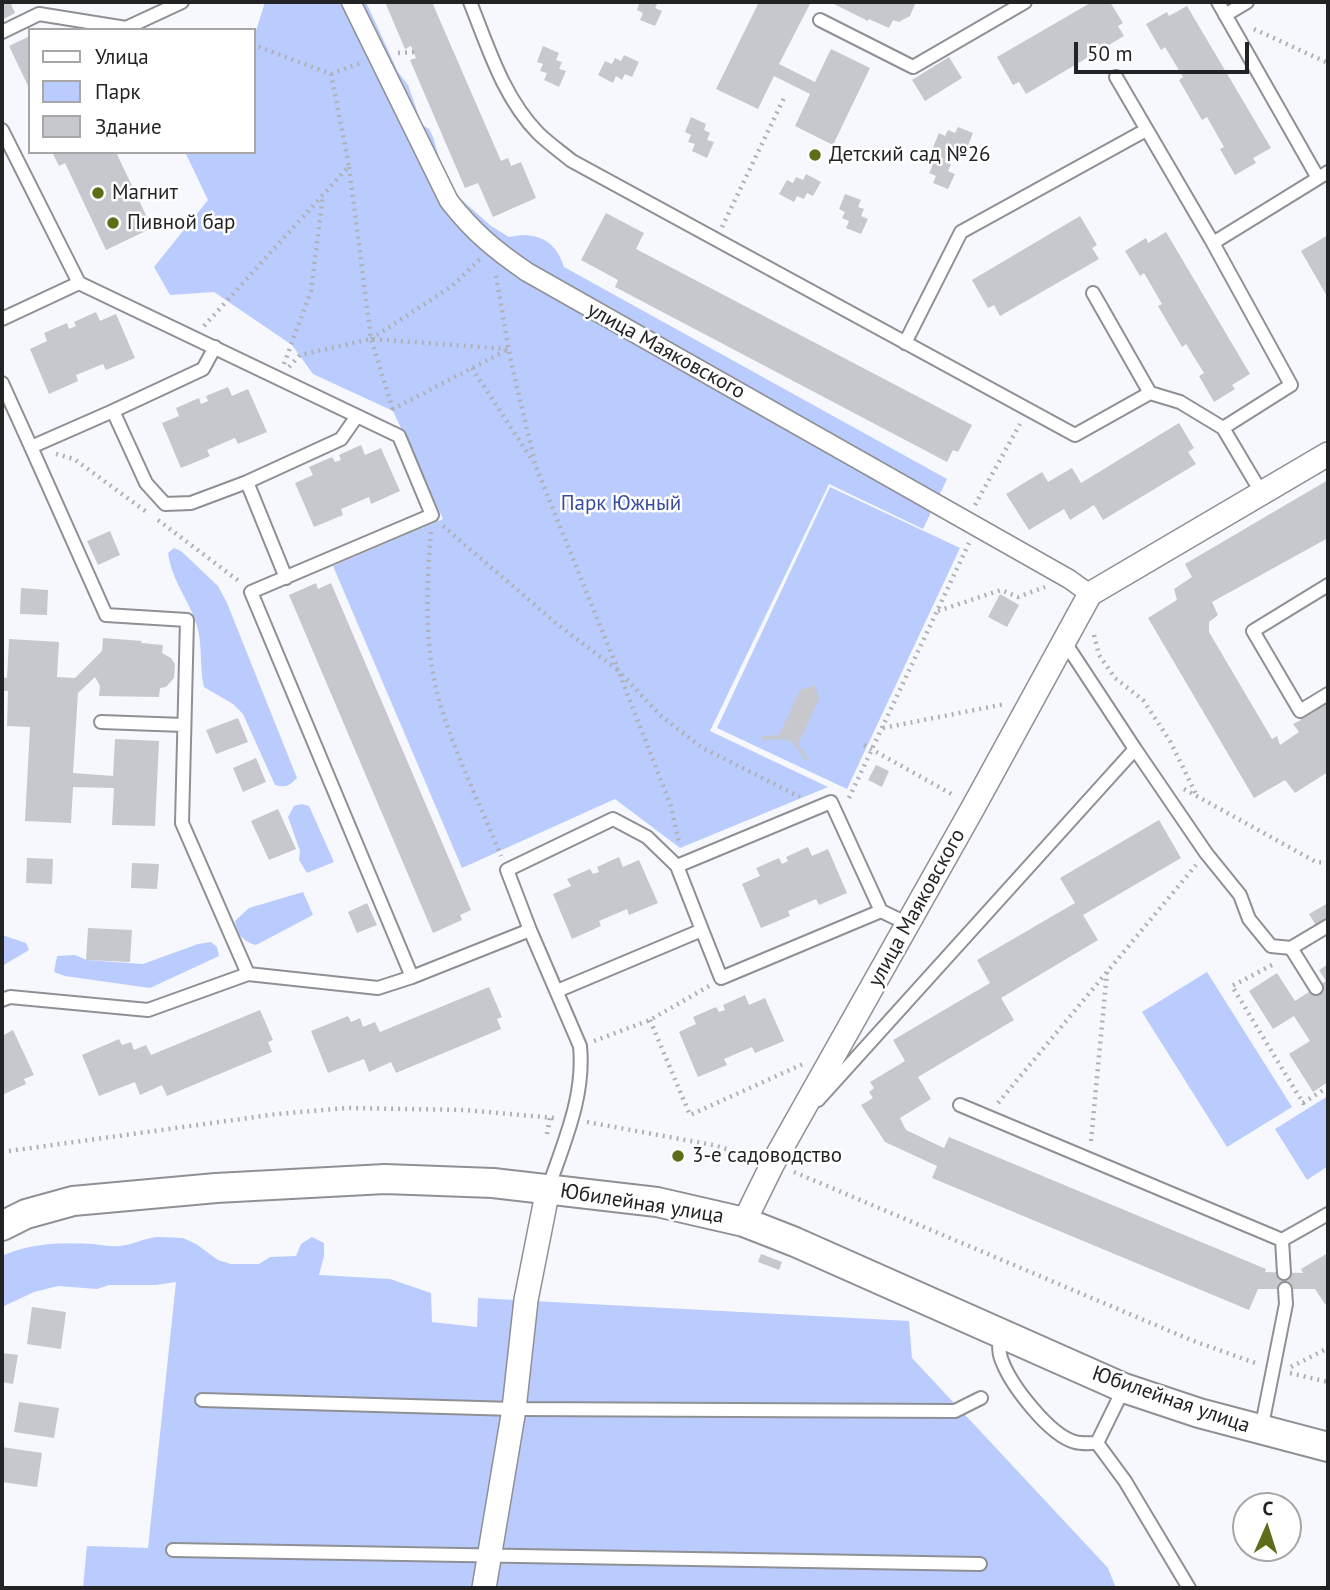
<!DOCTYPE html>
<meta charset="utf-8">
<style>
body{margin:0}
#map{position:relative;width:1330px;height:1590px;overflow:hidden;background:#f6f8fe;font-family:"PT Sans",sans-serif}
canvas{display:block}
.frame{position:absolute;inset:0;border:4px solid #222325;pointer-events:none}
.legend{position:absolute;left:28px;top:28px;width:228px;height:126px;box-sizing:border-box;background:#fff;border:2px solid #a7a7a8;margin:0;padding:9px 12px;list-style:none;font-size:21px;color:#222325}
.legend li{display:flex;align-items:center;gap:14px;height:35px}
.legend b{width:35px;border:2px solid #a7a7a8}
.north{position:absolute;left:1232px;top:1492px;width:70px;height:70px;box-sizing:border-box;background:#fff;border:2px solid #a7a7a8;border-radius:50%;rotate:3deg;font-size:19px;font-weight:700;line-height:28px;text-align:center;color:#222325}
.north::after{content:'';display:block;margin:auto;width:24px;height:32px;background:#5e6d17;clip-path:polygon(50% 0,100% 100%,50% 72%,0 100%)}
.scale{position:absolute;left:1074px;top:42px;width:175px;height:32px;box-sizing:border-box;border:4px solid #222325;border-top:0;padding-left:9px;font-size:21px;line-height:24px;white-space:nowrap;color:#222325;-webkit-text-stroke:5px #fff;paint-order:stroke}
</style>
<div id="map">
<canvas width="1330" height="1590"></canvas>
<div class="frame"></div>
<ul class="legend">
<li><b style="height:9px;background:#fff"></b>Улица</li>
<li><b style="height:19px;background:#baccfe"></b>Парк</li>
<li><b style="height:19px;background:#c6c8ce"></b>Здание</li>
</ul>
<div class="north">С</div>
<div class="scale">50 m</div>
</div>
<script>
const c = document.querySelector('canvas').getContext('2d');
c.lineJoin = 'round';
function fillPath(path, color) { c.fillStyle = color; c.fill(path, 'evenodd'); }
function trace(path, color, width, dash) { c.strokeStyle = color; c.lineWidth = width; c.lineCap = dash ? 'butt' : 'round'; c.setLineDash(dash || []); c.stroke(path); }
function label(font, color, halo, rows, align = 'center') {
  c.font = font + ' "PT Sans",sans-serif'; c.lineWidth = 5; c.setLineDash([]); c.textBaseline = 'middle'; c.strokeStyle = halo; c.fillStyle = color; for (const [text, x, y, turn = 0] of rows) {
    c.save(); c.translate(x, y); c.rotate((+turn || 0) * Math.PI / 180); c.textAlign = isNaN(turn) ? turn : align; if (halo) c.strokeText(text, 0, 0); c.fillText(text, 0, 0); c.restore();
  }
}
fillPath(new Path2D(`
 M265 2H366L398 72 408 85 422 125 429 129 433 137 443 171 452 191 491 226 509 237C536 231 556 240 564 267L947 479 923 529 829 484 710 731 828 787 680 848 615 799 462 868 333 566 443 519 393 411 313 374 292 345 214 292 170 295 154 267 208 200 185 152H254V37Z
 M830 487 960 548 847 789 717 728Z
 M174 548 181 551 218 586 227 603 297 778C289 786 286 788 275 785L243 714 233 704 204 687C199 666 203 646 197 626 189 599 172 582 168 553Z
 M302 804 309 806 334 862 307 873 299 860 300 851 288 817 294 806Z
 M303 892 313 915 256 945C242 941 238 935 235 921L249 908Z
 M2 935 26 943 29 950 2 966Z
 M211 942 217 947 219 956 150 988 65 976 54 972 57 956 75 955 87 960 143 964 198 944Z
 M1207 972 1292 1107 1227 1147 1142 1012Z
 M1328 1096V1166L1307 1180 1275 1129Z
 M157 1237 183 1238 196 1244 218 1260 231 1264H259L270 1257 296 1256 301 1244 312 1237 324 1243V1256L319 1275 390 1279 431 1293 432 1322 477 1327 478 1298 909 1321 912 1358 1108 1568 1116 1588H83L87 1546 148 1548 176 1282 156 1285H109L97 1289 58 1286 34 1292 2 1307V1256C28 1243 64 1242 93 1244 102 1245 111 1247 120 1246 133 1245 144 1238 157 1237Z`), '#baccfe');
fillPath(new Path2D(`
 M2 2H10L15 13 2 20Z
 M385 2H432L501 161 508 158 511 166 521 162 536 198 493 217 478 183 465 188 410 60 416 58 411 46 405 49Z
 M634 2H658L655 8 662 11 655 26 640 20 643 13 637 10 639 4Z
 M753 2H811L779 64 815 82 831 49 870 68 833 145 795 126 810 94 774 76 758 109 716 89 758 4Z
 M835 2H915V4L910 16 899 22 893 20 889 28 869 19 868 21 834 4Z
 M1092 2H1110L1123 23 1118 26 1124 36 1026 94 1019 82 1013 85 997 57Z
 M1187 6 1271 148 1253 158 1256 163 1235 175 1220 149 1224 147 1207 117 1202 120 1179 80 1183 77 1165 47 1161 50 1146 24 1167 12 1169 16Z
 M30 36V90L9 46Z
 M543 46 559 53 556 60 562 62 559 69 566 71 559 87 544 80 547 73 540 71 543 64 537 62Z
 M624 55 639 62 632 77 625 74 622 80 616 76 613 83 598 75 605 61 612 64 615 58 621 61Z
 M949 57 962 78 925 101 912 80Z
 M691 117 706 124 704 130 710 133 707 140 714 142 707 158 692 151 695 144 688 142 691 135 685 132Z
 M958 127 973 133 967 148 960 145 957 152 950 149 945 162 951 164 948 171 955 174 948 189 933 183 936 176 929 173 932 167 926 164 939 133 945 136 948 130 955 133Z
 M52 152H116L152 228 106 250 65 163 59 166Z
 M806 174 821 182 813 196 807 193 804 199 797 196 794 202 779 194 787 180 793 183 796 177 803 180Z
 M845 194 861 200 858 207 864 209 861 216 868 219 861 234 846 228 849 221 842 218 845 212 839 209Z
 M606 213 644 233 636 249 972 425 958 452 953 450 947 462 615 287 618 280 581 260Z
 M1080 216 1097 245 1092 248 1099 259 1000 316 994 305 988 308 972 280Z
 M1166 232 1250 374 1232 385 1235 389 1214 402 1199 376 1204 373 1186 344 1182 347 1158 306 1162 304 1144 273 1140 276 1125 251 1146 238 1148 243Z
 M1328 235V298L1301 251Z
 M96 312 100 321 116 314 135 358 106 370 103 364 76 375 78 381 49 394 30 349 47 341 44 333 67 323 69 329 76 326 74 322Z
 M228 387 232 396 248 389 267 432 238 444 235 438 207 450 210 456 181 468 162 423 179 416 176 408 199 398 201 404 208 401 206 396Z
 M1179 423 1194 448 1188 452 1196 464 1103 520 1094 505 1070 520 1064 509 1029 530 1006 494 1042 472 1048 482 1072 468 1081 483Z
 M361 445 365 455 381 448 400 491 371 504 369 497 341 509 343 515 314 527 295 483 313 475 309 467 332 457 335 462 341 460 339 455Z
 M1328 480V538L1212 602 1218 615 1209 622V632L1272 739 1277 736 1280 745 1299 732 1293 724 1301 720 1298 717 1328 700V772L1295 793 1285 780 1254 798 1148 618 1177 600 1174 589 1192 577 1185 564Z
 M110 531 120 555 98 565 87 541Z
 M316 583 318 589 331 583 471 910 460 915 462 920 433 933 289 595Z
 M21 588 48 590 47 615 20 614Z
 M1000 594 1019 605 1007 627 988 617Z
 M103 638 142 641 141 643 163 645 162 653 171 658 175 664 174 678 166 687 160 688 159 697 99 696 100 686 95 677 78 693 73 773 113 776 115 739 159 741 155 826 112 825 114 788 73 787 71 823 25 821 30 727 7 726 8 691H2V677L7 678 9 639 59 642 57 677 75 678 102 651Z
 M815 685 819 699 798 744 809 759 806 760 792 742 784 739 762 740V736L779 735 800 690Z
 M238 718 248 742 216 754 206 730Z
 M256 758 266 782 243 792 233 768Z
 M876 765 889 771 882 787 868 780Z
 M278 809 296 849 269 860 251 821Z
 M1159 820 1181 858 1083 915 1098 940 1001 998 1014 1020 918 1077 931 1099 900 1118 906 1130 944 1148 949 1137 1266 1269 1265 1272 1303 1273 1301 1269 1328 1253V1302L1325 1304 1315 1289H1258L1249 1310 932 1178 937 1166 885 1142 861 1105 873 1098 869 1092 874 1088 870 1082 905 1061 893 1040 990 983 977 960 1075 903 1060 878Z
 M808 847 812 856 828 849 847 893 819 905 816 899 788 911 790 916 761 928 742 884 760 876 756 868 779 858 782 864 788 861 786 857Z
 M619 857 623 867 639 860 658 903 629 915 627 909 599 921 601 926 572 939 553 894 571 886 567 879 590 869 593 874 599 872 597 867Z
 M27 858 53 859 52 884 26 883Z
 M132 863 159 864 157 889 131 888Z
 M367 903 377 925 357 933 348 912Z
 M1328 903V921L1317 927 1309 914Z
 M88 928 132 930 130 962 86 960Z
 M1328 964V1082L1313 1092 1289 1054 1310 1041 1294 1016 1273 1029 1249 991 1277 973 1295 1001 1326 981 1319 970Z
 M489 987 502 1017 497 1019 501 1029 396 1073 391 1062 369 1072 364 1059 328 1073 311 1031 348 1016 351 1022 360 1018 363 1027 375 1022 380 1032Z
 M745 995 749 1005 765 998 784 1041 755 1053 752 1047 724 1059 727 1065 698 1077 679 1032 696 1024 693 1017 716 1007 719 1012 725 1010 723 1005Z
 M260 1010 273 1040 268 1042 272 1052 167 1096 162 1085 140 1095 135 1082 99 1096 82 1055 119 1039 122 1045 131 1042 134 1050 146 1045 151 1055Z
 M13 1030 34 1075 24 1079 26 1084 2 1095V1036Z
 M761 1254 782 1262 779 1270 758 1262Z
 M32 1307 66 1312 61 1349 27 1344Z
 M2 1353 18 1355 13 1384 2 1382Z
 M19 1402 59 1408 54 1438 14 1432Z
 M2 1447 42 1453 37 1487 2 1482Z`), '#c6c8ce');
const service = new Path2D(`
 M470 2C488 47 503 97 538 133 548 143 561 152 572 161L1075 435 1150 393
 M1218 2 1318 178
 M1225 15 1247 2
 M820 20 913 67 1025 2
 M2 32 39 14 126 28 182 2
 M1116 77 1213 243 1291 385 1223 428 1261 492
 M2 130 79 283 399 436 432 515 251 592 412 977 530 930 580 1046C585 1096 564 1142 548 1189
 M1213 243 1328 172
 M1093 293 1150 393 1180 402 1223 428
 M2 319 79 283
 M905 343 961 232 1146 130
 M2 383 31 447 113 411 146 483 165 504 191 503 247 482
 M113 411 203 369 215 347
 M31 447 106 615 187 620 182 823 248 974
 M286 578 247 482 341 439 357 416
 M1328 585 1253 631 1300 711 1328 694
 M101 722 184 725
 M1135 749 1206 853 1240 895 1249 919 1271 946 1291 948 1316 988
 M677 866 831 802 881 911 721 978 702 930
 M881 911 908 924
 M530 930 507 870 613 819 647 837 677 866 702 930 557 991
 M1291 948 1328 926
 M2 1000 10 997 148 1010 248 974 378 988 412 977
 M818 1100 1135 749 1064 641
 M960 1105 1282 1240 1284 1273
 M1282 1240 1328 1214
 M1000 1333C999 1342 998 1352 1002 1361 1011 1385 1049 1435 1075 1442 1082 1444 1090 1443 1097 1443
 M202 1400 514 1409 955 1411 981 1398
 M1261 1430 1286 1304 1285 1289
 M1097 1443 1125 1481 1189 1588
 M1097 1443 1124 1388
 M173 1550 980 1564`);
const pedestrian = new Path2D(`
 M351 2 449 201C473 232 495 250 527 272L1069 579 1090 594`);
const minor = new Path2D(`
 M744 1222 773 1163 974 806 1090 594 1328 454
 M484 1588 514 1409 526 1300 548 1189`);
const tertiary = new Path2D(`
 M2 1226 26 1214 73 1201 216 1188 385 1179 493 1183 657 1202 744 1222 795 1242 1124 1388 1199 1413 1328 1447`);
trace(service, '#8e9095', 16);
trace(pedestrian, '#8e9095', 21);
trace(minor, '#8e9095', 26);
trace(tertiary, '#8e9095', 32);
trace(new Path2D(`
 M1254 29 1328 63
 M398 53 414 52
 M331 74 360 63
 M349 167 371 339 393 410
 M722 227 784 98
 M496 276 511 362 536 467 618 670 660 715 701 747 800 797
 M204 326 349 166 331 74 254 45
 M371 339 452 286 480 259
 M284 364 311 291 323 195
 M289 367 300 355 371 339 509 349 389 411
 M472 368 534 463
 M56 454 74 459 148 513
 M975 505 1020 424
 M158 520 240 582
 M443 526 558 625 618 670 671 806 679 843
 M431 532C426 589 424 652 441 707 457 758 481 807 501 856
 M938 611 1001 590 1018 597 1045 587
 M1094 635 1099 655 1115 678 1143 700 1170 741 1197 796
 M883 728 1005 704
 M864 745 955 796
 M1184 789 1316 862 1328 863
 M849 798 969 543
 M1272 965 1232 986 1303 1103 1328 1087
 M650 1020 690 1115 803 1064
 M594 1041 650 1020 709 986
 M998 1103 1196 865
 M587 1122 713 1145 753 1157
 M547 1134 550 1117
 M1091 1141 1107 972
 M2 1152 277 1114 347 1108 465 1110 554 1118
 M794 1172 1191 1340 1258 1364
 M1291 1367 1328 1348
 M1290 1373 1328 1382`), '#afb1b6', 4.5, [2, 5]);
trace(service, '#fff', 12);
trace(pedestrian, '#fff', 18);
trace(minor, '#fff', 23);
trace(tertiary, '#fff', 28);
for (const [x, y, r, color] of [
 [815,155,7,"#5e6d17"],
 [98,193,7,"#5e6d17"],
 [113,223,7,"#5e6d17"],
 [678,1156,7,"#5e6d17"]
]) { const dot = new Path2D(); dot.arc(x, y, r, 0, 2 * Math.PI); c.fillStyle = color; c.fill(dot); trace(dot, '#fff', 2.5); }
label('21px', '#222325', '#fff', [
 ["Детский сад №26",829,155],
 ["Магнит",112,193],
 ["Пивной бар",127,223],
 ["3-е садоводство",692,1156]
], 'left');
label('21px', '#222325', '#fff', [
 ["улица Маяковского",666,351,29],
 ["улица Маяковского",917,908,-61],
 ["Юбилейная улица",642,1204,9],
 ["Юбилейная улица",1171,1400,19]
]);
label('21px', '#384d9e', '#fff', [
 ["Парк Южный",621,504]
]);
</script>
